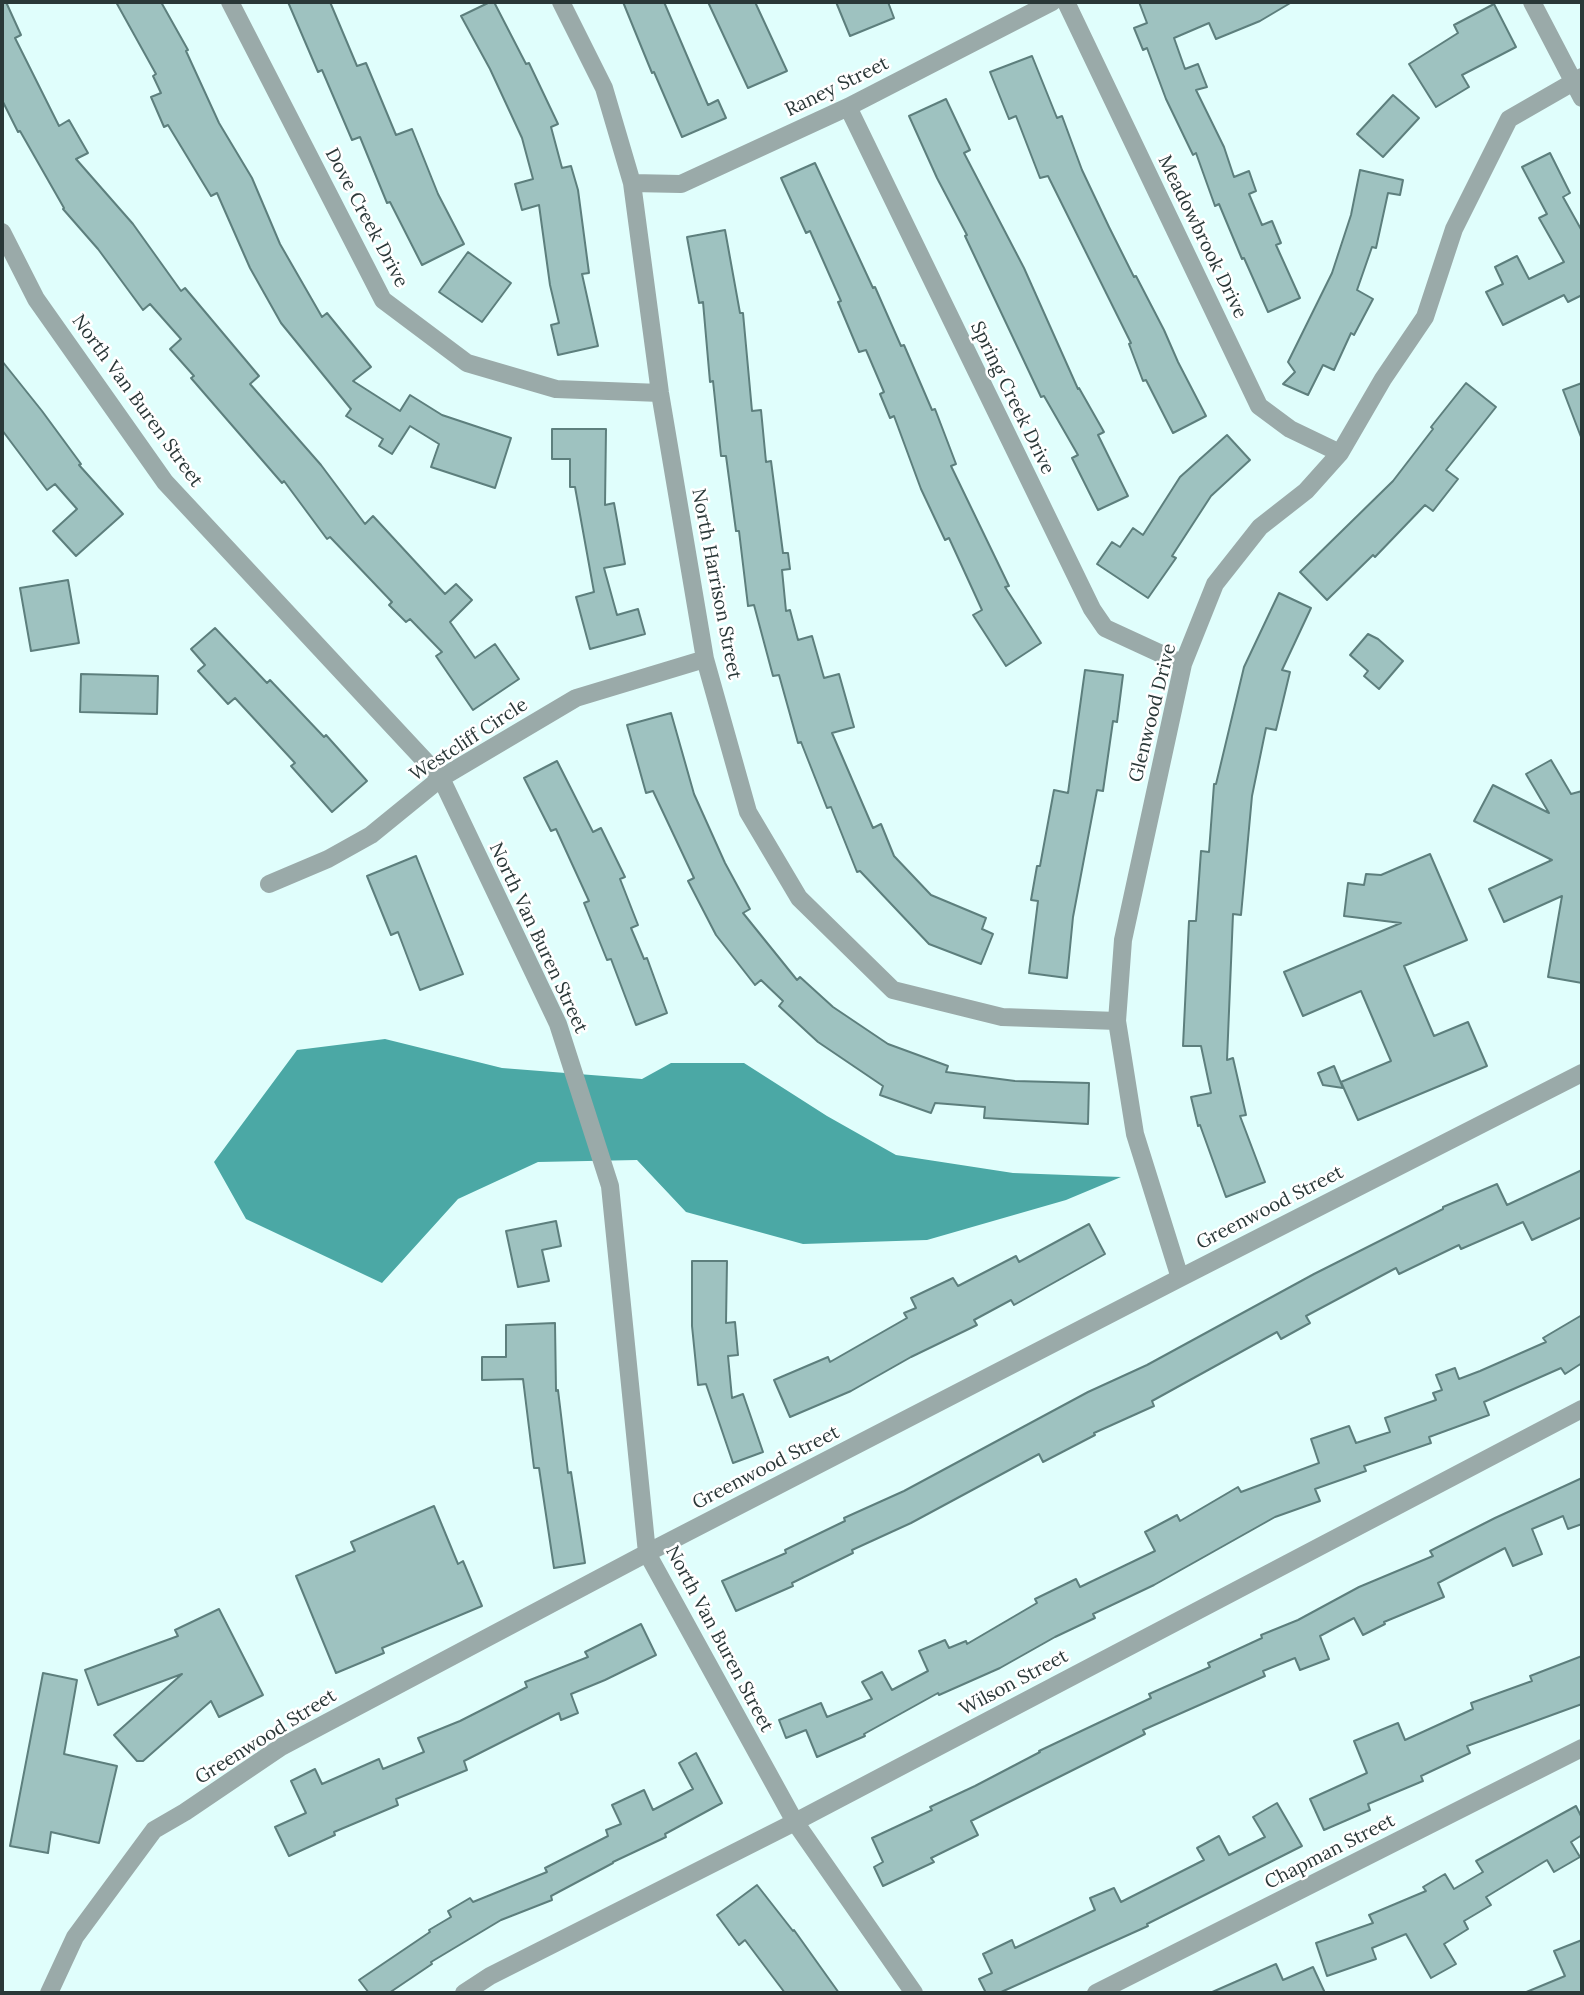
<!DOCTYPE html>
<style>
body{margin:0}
#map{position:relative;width:1584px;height:1995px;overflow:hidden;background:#e0fefc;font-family:Lora,serif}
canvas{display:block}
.frame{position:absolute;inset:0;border:4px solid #2a3838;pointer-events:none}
</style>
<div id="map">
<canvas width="1584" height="1995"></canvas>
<div class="frame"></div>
</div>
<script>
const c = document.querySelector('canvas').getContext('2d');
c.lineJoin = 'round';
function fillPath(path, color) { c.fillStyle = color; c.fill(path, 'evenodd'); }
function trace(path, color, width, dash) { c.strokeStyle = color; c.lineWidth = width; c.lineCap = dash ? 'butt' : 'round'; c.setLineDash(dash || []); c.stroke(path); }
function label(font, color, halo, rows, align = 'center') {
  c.font = font + ' Lora,serif'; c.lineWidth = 5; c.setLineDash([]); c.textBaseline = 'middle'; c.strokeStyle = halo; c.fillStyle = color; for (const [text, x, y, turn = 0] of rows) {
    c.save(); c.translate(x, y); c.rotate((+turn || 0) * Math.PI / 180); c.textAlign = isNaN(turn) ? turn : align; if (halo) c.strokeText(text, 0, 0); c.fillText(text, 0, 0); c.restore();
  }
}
fillPath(new Path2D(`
 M385 1039 502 1068 642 1079 671 1063H744L827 1116 896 1155 1013 1173 1121 1177 1066 1200 927 1240 803 1244 686 1212 637 1160 538 1162 458 1199 382 1283 246 1219 214 1162 297 1050Z`), '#4ba8a5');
const building = new Path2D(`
 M2 2H6L21 35 15 38 59 126 69 120 88 153 76 159 133 224 181 291 185 288 259 376 250 384 321 465 365 524 373 516 445 594 456 584 472 600 450 622 475 658 495 644 519 679 473 710 436 656 442 652 410 619 406 622 389 605 392 602 330 537 327 539 284 481 282 483 191 378 194 376 170 349 181 339 150 304 143 310 98 249 63 209 64 208 20 131 18 132 2 100Z
 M116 2H161L188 50 186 51 219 123 252 178 280 244 322 317 327 313 371 367 353 381 400 411 410 395 442 415 511 438 495 488 431 467 439 444 410 426 392 454 379 446 383 439 346 416 351 409 281 323 250 268 217 193 211 196 168 125 164 127 151 97 161 93 153 76 156 74Z
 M288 2H330L357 66 366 63 396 135 412 129 438 194 464 244 422 265 390 202 387 203 360 137 352 140 322 70 318 72Z
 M490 2H494L526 64 529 63 558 124 551 127 562 168 571 166 578 190 589 273 582 274 598 346 558 355 551 325 559 323 550 285 539 205 522 210 515 184 533 179 522 138 490 69 461 16Z
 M623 2H664L708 105 718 100 726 118 682 137 654 72 652 73Z
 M708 2H755L787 71 748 88Z
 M836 2H888L894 18 850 36Z
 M1139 2H1292L1260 21 1216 39 1209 23 1174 38 1185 69 1198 64 1207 87 1196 90 1224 147 1234 177 1249 171 1256 191 1249 194 1262 225 1272 221 1281 243 1276 245 1300 298 1268 312 1244 258 1242 259 1219 204 1215 206 1196 153 1193 155 1166 99 1147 48 1143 50 1134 28 1147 23Z
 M1494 4 1516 47 1462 75 1469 87 1436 107 1409 64 1458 33 1454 25Z
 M1032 56 1057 118 1062 116 1082 170 1109 227 1134 277 1136 276 1164 330 1178 362 1206 416 1173 433 1146 380 1143 381 1129 344 1131 343 1048 176 1040 178 1016 116 1009 119 990 72Z
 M1393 95 1419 118 1383 157 1357 134Z
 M946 99 970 150 964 153 1024 268 1078 389 1079 388 1104 432 1098 435 1128 496 1098 510 1072 458 1078 455 1044 396 1041 397 965 236 967 235 937 178 909 116Z
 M1550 153 1570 193 1563 197 1582 231V295L1568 302 1564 295 1503 325 1486 292 1503 284 1495 267 1517 256 1529 279 1564 262 1539 218 1547 214 1522 167Z
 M815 163 873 288 875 287 901 346 904 345 932 410 935 409 956 464 951 466 1009 586 1005 587 1041 643 1006 666 973 615 982 610 949 538 945 540 921 489 894 416 890 418 880 394 884 392 866 350 859 352 838 302 841 301 810 231 806 233 781 178Z
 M1360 170 1403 180 1400 195 1388 193 1376 248 1372 247 1357 290 1373 299 1354 335 1351 333 1334 370 1323 365 1308 395 1283 384 1295 372 1288 362 1332 273 1351 215Z
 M725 230 740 313H743L752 411 761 410 766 462 771 461 783 553H788L790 569 782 570 786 611 790 610 798 640 812 636 824 678 839 674 854 727 832 733 873 828 881 824 894 856 931 895 986 918 982 929 993 934 981 964 929 944 860 871 857 872 831 807 827 808 801 742 798 743 779 675 773 676 754 605 748 606 739 531H736L726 456H721L713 381 710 382 703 302 699 303 687 237Z
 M468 252 511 283 482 322 439 292Z
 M2 361 42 411 81 464 79 465 123 514 76 556 53 531 77 509 55 484 47 490 2 430Z
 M1466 383 1496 407 1446 470 1458 479 1433 511 1425 505 1375 557 1373 555 1327 600 1300 572 1393 481 1433 429 1431 427Z
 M1582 383V436L1581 437 1563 390Z
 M552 429H606L605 505 614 503 625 564 604 568 617 615 638 609 645 634 590 649 576 597 594 592 575 487H570V459H552Z
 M1227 435 1250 460 1211 496 1172 556 1176 558 1148 598 1097 564 1112 542 1120 547 1133 528 1143 535 1180 477Z
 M68 580 79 643 31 651 20 588Z
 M1279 593 1311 608 1282 670 1290 672 1276 730 1266 728 1252 796 1241 915 1233 914 1227 1060 1233 1058 1246 1115 1240 1116 1265 1182 1226 1197 1200 1125 1198 1126 1191 1097 1211 1093 1201 1046H1183L1189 921H1196L1201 851 1209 852 1214 784H1216L1244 667Z
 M215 628 267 683 270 680 324 737 326 735 367 781 332 812 291 766 295 763 235 698 228 704 198 671 205 665 191 649Z
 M1368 634 1378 639 1403 661 1379 689 1364 676 1368 671 1350 655Z
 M1085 670 1123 675 1117 722 1113 721 1103 791 1097 790 1073 917 1067 978 1029 973 1038 901 1031 900 1037 866H1040L1054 790 1068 793Z
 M81 674 158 676 157 714 80 712Z
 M671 713 694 794 725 863 750 909 743 913 797 980 800 977 833 1007 888 1044 948 1066 946 1072 1015 1081 1089 1083 1088 1124 984 1118 985 1107 935 1103 931 1113 880 1095 883 1086 818 1042 779 1006 783 1001 761 980 755 985 716 935 688 881 694 878 653 791 646 793 627 725Z
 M1551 760 1571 794 1582 791V983L1548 977 1562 896 1504 922 1489 889 1552 860 1474 821 1493 785 1549 813 1526 774Z
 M557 761 593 832 601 828 625 877 620 879 638 925 631 928 644 959 647 958 667 1013 636 1025 611 959 607 960 584 903 589 901 556 829 551 831 524 778Z
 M1430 854 1467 940 1404 966 1434 1036 1468 1022 1487 1066 1358 1120 1341 1082 1391 1061 1361 991 1303 1016 1284 972 1401 923 1344 916 1348 883 1364 885 1366 874 1381 875Z
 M416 856 463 974 420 990 398 932 391 935 367 876Z
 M1334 1066 1343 1088 1323 1085 1318 1073Z
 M1582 1170V1217L1532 1240 1523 1222 1461 1249 1459 1245 1399 1274 1396 1268 1306 1316 1310 1323 1281 1339 1277 1332 1152 1401 1154 1406 1094 1433 1095 1435 1043 1462 1039 1454 911 1523 852 1550 853 1553 792 1583 793 1586 736 1611 722 1581 786 1553 785 1550 845 1521 844 1518 904 1491 1088 1392 1147 1365 1314 1274 1443 1209V1207L1497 1184 1507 1205Z
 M556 1221 561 1246 542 1250 549 1281 518 1287 506 1231Z
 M1089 1224 1105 1254 1014 1305 1011 1300 974 1320 977 1325 911 1357 851 1391 790 1417 774 1380 828 1357 830 1362 907 1318 904 1313 916 1308 911 1298 953 1278 958 1286 1016 1256 1019 1262Z
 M692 1261H727L726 1323 735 1322 738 1355 728 1356 732 1398 743 1394 763 1452 733 1463 706 1384 698 1385 692 1326Z
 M1582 1315V1363L1565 1374 1561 1368 1484 1402 1489 1415 1429 1437 1431 1443 1364 1466 1366 1471 1315 1489 1320 1501 1275 1517 1154 1585 1093 1614 1095 1618 1055 1637 1000 1668 939 1695 938 1693 864 1734 865 1736 817 1757 806 1730 786 1738 779 1720 821 1703 827 1717 872 1699 862 1682 882 1672 892 1690 928 1671 919 1651 945 1640 949 1648 966 1641 967 1644 1037 1603 1035 1599 1076 1579 1080 1587 1155 1551 1145 1532 1177 1515 1180 1521 1238 1487 1241 1492 1319 1463 1311 1439 1349 1426 1356 1443 1390 1432 1385 1418 1436 1400 1433 1393 1442 1390 1436 1375 1455 1368 1459 1379 1480 1371 1546 1342 1543 1338Z
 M555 1323 556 1391 558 1390 568 1473 571 1472 585 1563 554 1568 539 1468H534L523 1379 482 1380V1357H506V1325Z
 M1582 1478V1524L1568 1529 1563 1516 1532 1529 1542 1554 1513 1566 1505 1548 1438 1583 1444 1597 1384 1622 1385 1624 1363 1635 1354 1618 1320 1636 1329 1659 1300 1670 1295 1658 1263 1671 1265 1676 1143 1730 1145 1734 971 1821 978 1835 931 1858 934 1862 883 1886 874 1867 883 1862 872 1838 932 1810 930 1807 975 1786 1040 1752 1039 1751 1151 1698 1149 1694 1210 1667 1208 1663 1262 1638 1261 1635 1298 1620 1359 1587 1433 1556 1430 1551 1495 1518Z
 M434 1506 458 1564 463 1561 482 1606 382 1648 384 1653 336 1673 296 1576 355 1551 351 1542Z
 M219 1609 263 1695 219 1717 211 1701 143 1761H137L114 1735 182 1674 98 1705 85 1670 178 1636 175 1630Z
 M641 1624 656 1655 605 1680 571 1694 578 1713 561 1720 559 1713 464 1761 467 1770 396 1799 398 1805 334 1832 335 1835 289 1856 275 1827 306 1813 291 1781 315 1769 322 1784 379 1759 383 1769 424 1752 418 1738 460 1721 527 1687 525 1682 588 1657 585 1652Z
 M1582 1656V1704L1467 1746 1470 1753 1421 1776 1423 1781 1368 1804 1370 1810 1324 1830 1310 1799 1367 1773 1354 1741 1398 1723 1405 1740 1473 1709 1471 1703 1532 1681 1530 1676Z
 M43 1673 77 1680 64 1754 117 1766 99 1843 51 1832 48 1853 10 1846Z
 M696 1753 722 1803 665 1834 666 1837 613 1862V1863L551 1896 552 1900 501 1920 431 1962 432 1964 389 1993H369L359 1980 430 1932 429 1930 451 1917 448 1911 470 1898 473 1902 547 1872 545 1868 608 1836 606 1830 621 1824 612 1805 644 1790 653 1810 693 1789 679 1763Z
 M1277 1803 1302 1846 1147 1924 1148 1926 999 1993H986L979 1979 992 1973 983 1954 1012 1940 1015 1948 1095 1910 1090 1898 1114 1888 1121 1902 1204 1860 1197 1848 1219 1836 1229 1855 1265 1837 1253 1817Z
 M1576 1806 1582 1818V1835L1571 1842 1580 1857 1554 1872 1547 1860 1486 1897 1491 1905 1464 1921 1468 1929 1444 1944 1456 1964 1431 1978 1406 1934 1372 1948 1376 1959 1327 1976 1316 1943 1373 1923 1369 1915 1426 1891 1423 1887 1445 1874 1454 1889 1483 1872 1476 1861Z
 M757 1885 793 1931 794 1930 839 1993H785L745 1940 739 1945 717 1915Z
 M1582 1940V1993H1524L1565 1976 1554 1951Z
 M1276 1964 1283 1980 1313 1967 1325 1993H1210Z`);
fillPath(building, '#9ec2c0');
trace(building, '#5d7f7d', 2);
trace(new Path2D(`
 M230 2 383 300 467 363 556 389 660 393
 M561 2 604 88 632 183 660 393 705 659 748 812 799 898 893 990 1002 1017 1117 1021
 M1066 2 1259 406 1290 429 1340 453
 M1532 2 1582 98
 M848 107 1092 609 1105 628 1183 664
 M632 183 681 184 848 107 1052 2
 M2 232 36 299 165 482 441 778 558 1024 610 1186 647 1553 795 1822 914 1993
 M269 884 328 859 371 835 441 778 576 698 705 659
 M1180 1278 1135 1134 1117 1021 1123 940 1183 664 1215 584 1260 527 1306 491 1340 453 1383 379 1425 317 1454 229 1509 119 1582 77
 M49 1993 75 1937 154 1830 185 1812 281 1747 647 1553 1180 1278 1582 1073
 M464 1993 490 1976 795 1822 1582 1409
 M1096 1993 1582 1748`), '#9aaaa9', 18);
label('19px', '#2a3838', '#fff', [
 ["Raney Street",837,87,-26],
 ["Dove Creek Drive",366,218,62],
 ["Meadowbrook Drive",1202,237,64],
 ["Spring Creek Drive",1012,398,64],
 ["North Van Buren Street",137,401,54],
 ["North Harrison Street",716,584,79],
 ["Glenwood Drive",1153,713,-76],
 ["Westcliff Circle",469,740,-33],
 ["North Van Buren Street",538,938,65],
 ["Greenwood Street",1270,1208,-27],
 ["Greenwood Street",766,1468,-27],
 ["North Van Buren Street",719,1639,62],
 ["Wilson Street",1014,1683,-28],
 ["Greenwood Street",266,1737,-32],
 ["Chapman Street",1330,1852,-27]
]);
</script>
